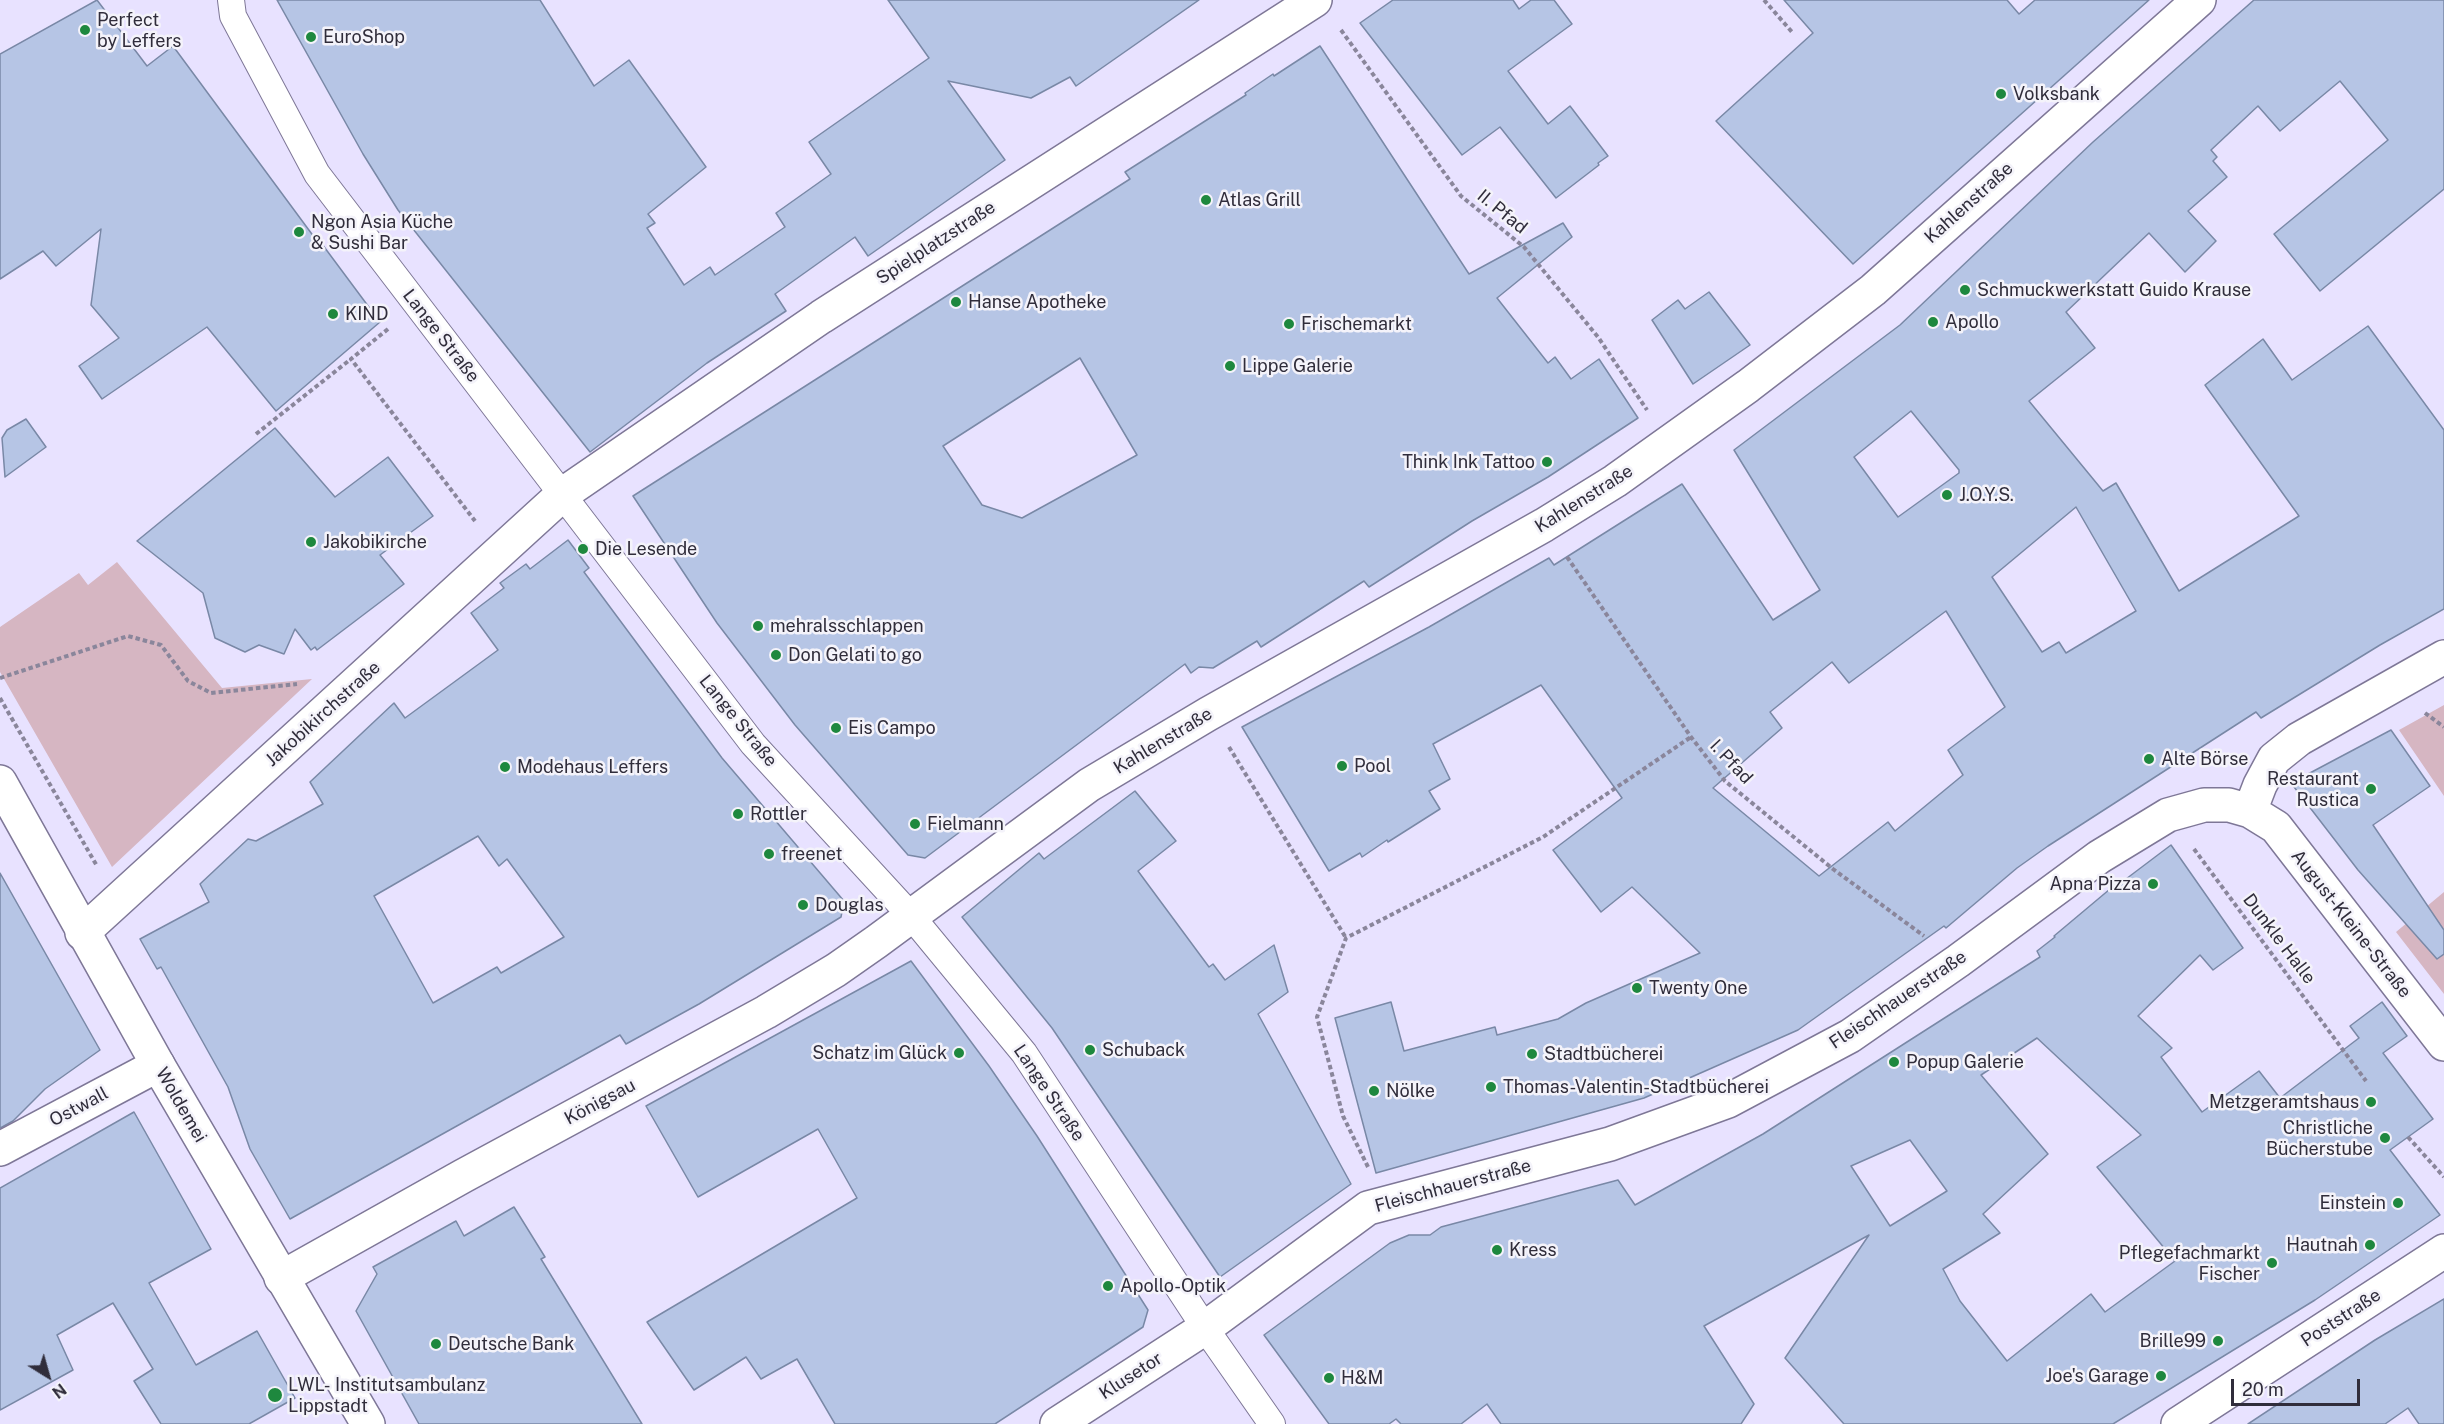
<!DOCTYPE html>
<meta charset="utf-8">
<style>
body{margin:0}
#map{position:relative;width:2444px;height:1424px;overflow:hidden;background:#e8e2ff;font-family:"Public Sans",sans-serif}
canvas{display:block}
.north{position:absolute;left:18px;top:1346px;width:60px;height:60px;-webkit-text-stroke:4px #f4f3fa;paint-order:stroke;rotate:143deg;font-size:16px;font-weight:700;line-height:24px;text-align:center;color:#302d3b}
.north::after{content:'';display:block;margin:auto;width:21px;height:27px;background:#302d3b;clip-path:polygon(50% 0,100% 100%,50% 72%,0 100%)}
.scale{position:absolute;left:2231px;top:1379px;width:129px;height:27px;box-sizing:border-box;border:3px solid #302d3b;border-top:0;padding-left:8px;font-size:18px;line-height:21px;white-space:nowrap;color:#302d3b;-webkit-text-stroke:4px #f4f3fa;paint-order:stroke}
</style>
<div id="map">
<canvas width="2444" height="1424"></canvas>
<div class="north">N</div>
<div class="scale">20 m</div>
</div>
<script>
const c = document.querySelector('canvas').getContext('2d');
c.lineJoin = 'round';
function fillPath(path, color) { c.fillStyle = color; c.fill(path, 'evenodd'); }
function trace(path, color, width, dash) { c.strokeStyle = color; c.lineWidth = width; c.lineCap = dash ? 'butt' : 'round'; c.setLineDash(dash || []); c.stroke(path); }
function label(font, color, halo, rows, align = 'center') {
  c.font = font + ' "Public Sans",sans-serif'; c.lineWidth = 5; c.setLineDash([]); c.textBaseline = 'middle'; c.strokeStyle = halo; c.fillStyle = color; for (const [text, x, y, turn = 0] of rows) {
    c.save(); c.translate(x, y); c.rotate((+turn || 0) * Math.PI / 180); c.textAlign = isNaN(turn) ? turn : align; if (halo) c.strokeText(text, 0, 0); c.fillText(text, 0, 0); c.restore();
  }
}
fillPath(new Path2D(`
 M117 562 222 688 312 679 112 867 0 672V627L79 573 88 585Z
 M2444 705V796L2399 730Z
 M2444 892V994L2396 932Z`), '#d6b6c2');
const building = new Path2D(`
 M97 0 147 66 173 46 317 241 319 240 380 322 276 411 207 327 102 399 79 366 119 338 91 305 101 229 56 266 43 251 0 279V54Z
 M277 0H540L594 86 629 60 706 167 648 214 655 223 647 228 684 285 710 267 715 275 785 227 776 213 831 174 809 142 929 58 888 0H1199L1076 86 1070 77 1031 98 948 81 1005 160 868 256 855 237 775 294 786 311 707 363 590 452 398 210 363 154Z
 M1393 0H1513L1519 9 1531 0H1554L1572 24 1508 71 1548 124 1570 106 1608 156 1598 163 1599 165 1556 198 1500 127 1462 155 1360 23Z
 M1784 0H2007L2019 14 2035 0H2149L1853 264 1716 121 1813 33Z
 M2254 0H2444V189L2320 291 2274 234 2388 140 2340 81 2280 131 2258 106 2211 150 2217 157 2213 161 2227 177 2188 211 2216 241 2185 272 2149 233 2066 312 2095 348 2029 401 2103 491 2116 483 2179 591 2299 516 2205 385 2263 339 2292 380 2368 326 2444 430V609L2380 645 2261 718 2256 712 2048 846 2017 868 1946 928 1944 926 1798 1030 1644 1098 1376 1173 1335 1018 1391 1002 1404 1051 1495 1027 1497 1035 1558 1019 1586 1003 1700 953 1632 887 1601 912 1553 850 1622 798 1541 685 1433 744 1450 779 1429 791 1440 809 1388 842 1387 840 1362 857 1360 853 1329 871 1242 727 1429 627 1549 558 1554 565 1682 484 1773 620 1820 590 1734 450 1900 325 2093 142ZM1911 411 1959 470V473L1898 517 1854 457ZM2076 507 2136 611 2066 653 2059 642 2042 652 1992 577ZM1946 611 2005 707 1948 750 1963 775 1895 831 1888 822 1819 876 1713 788 1782 728 1770 712 1832 662 1849 683Z
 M1320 46 1469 274 1563 223 1572 237 1497 298 1548 363 1555 357 1571 379 1599 359 1638 418 1548 477 1472 521 1369 587 1364 581 1261 647 1257 641 1213 668 1199 667 1191 673 1185 664 925 858 908 855 795 725 717 623 633 496 1130 179 1125 172 1246 95 1245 93 1273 74 1274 76ZM1080 358 1137 455 1022 518 982 505 943 446Z
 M1709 292 1750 345 1693 384 1652 320 1678 300 1685 309Z
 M26 419 46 447 5 477 2 438 7 430Z
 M275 428 335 497 388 457 433 516 380 555 404 584 317 650 315 647 311 650 295 629 284 654 259 645 245 652 215 638 203 593 137 541Z
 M568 540 589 568 584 572 722 758 844 901 841 917 699 1004 626 1044 620 1035 290 1219 250 1149 228 1087 161 967 157 969 140 939 209 902 200 884 248 839 256 841 323 804 310 782 394 703 405 718 498 650 471 613 504 588 500 583 526 564 530 569ZM478 836 499 866 507 859 564 937 501 973 497 967 433 1003 374 896Z
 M2391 730 2430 786 2373 825 2444 930V954L2437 959 2358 870 2291 783Z
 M1135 791 1176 841 1138 871 1209 967 1213 964 1225 980 1274 945 1288 992 1258 1014 1351 1184 1220 1277 1052 1028 962 917 1039 853 1044 859Z
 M2171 845 2243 948 2213 970 2200 955 2138 1016 2172 1048 2161 1057 2202 1112 2259 1071 2280 1098 2359 1038 2350 1026 2382 1002 2407 1036 2383 1053 2433 1119 2390 1150 2440 1215 2315 1300 2113 1424H1844L1785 1358 1869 1235 1704 1326 1754 1404 1741 1424H1501L1487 1404 1461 1424H1401L1396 1419 1389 1424H1329L1264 1335 1390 1243 1409 1235H1430L1441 1227 1618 1180 1635 1205 1763 1134 2040 957 2037 951 2055 937 2054 936 2116 884 2118 885ZM2037 1038 2141 1135 2097 1167 2175 1261 2105 1312 2091 1294 2007 1361 1960 1301 1943 1269 2000 1233 1983 1214 2048 1154 1981 1075ZM1910 1140 1947 1191 1890 1226 1851 1166Z
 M0 873 100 1050 45 1089 13 1121 0 1128Z
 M911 961 989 1066 1037 1136 1148 1310 1143 1327 995 1424H835L797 1359 761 1379 746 1357 694 1390 647 1322 857 1198 818 1129 698 1197 646 1106Z
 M134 1112 211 1249 149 1283 196 1365 257 1331 295 1398 249 1424H161L134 1381 153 1369 113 1303 57 1335 73 1370 0 1410V1188Z
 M514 1207 545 1257 541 1259 642 1424H419L356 1311 377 1274 373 1267 456 1221 464 1236Z
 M2444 1299V1424H2419L2408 1408 2385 1424H2248L2375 1340Z`);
fillPath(building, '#b6c5e5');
trace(building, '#7988a6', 1.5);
const pedestrian = new Path2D(`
 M231 0 233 16 317 174 753 744 912 917 1024 1053 1205 1328 1272 1424`);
const minor = new Path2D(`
 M2250 811 2260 785 2274 759 2299 739 2444 657
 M82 933 563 494 821 317 1315 0
 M0 1149 158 1065
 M281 1278 463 1176 766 1012 836 970 876 942 1089 785 1208 714 1544 525 1615 481 1748 386 1873 290 2199 0
 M1057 1424 1205 1328 1368 1208 1610 1144 1728 1101 1850 1036 1958 961 2099 857 2168 815 2204 805H2229L2250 811 2276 827 2444 1044
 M2178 1424 2444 1251`);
const tertiary = new Path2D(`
 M0 782 158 1065 368 1424`);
trace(pedestrian, '#7e7797', 28);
trace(minor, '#7e7797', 36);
trace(tertiary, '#7e7797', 36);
trace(new Path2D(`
 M1764 0 1792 32
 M1341 30 1461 196 1524 247 1598 337 1647 410
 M388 329 351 359 475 521
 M256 434 351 359
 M1567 557 1691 737 1725 781 1833 869 1924 936
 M0 678 128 636 161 645 188 681 211 693 297 684
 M0 698 97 866
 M2425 713 2444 727
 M1229 747 1346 938
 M2194 849 2366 1081
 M2408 1137 2444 1177
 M1368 1167 1343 1116 1317 1017 1346 938 1543 837 1691 737`), '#8a869b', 4, [4.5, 3]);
trace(pedestrian, '#fff', 26);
trace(minor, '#fff', 33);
trace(tertiary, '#fff', 33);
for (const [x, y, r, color] of [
 [85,30,6,"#1e883e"],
 [311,37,6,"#1e883e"],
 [2001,94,6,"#1e883e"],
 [1206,200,6,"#1e883e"],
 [299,232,6,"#1e883e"],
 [1965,290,6,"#1e883e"],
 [956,302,6,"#1e883e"],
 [333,314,6,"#1e883e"],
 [1933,322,6,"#1e883e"],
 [1289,324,6,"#1e883e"],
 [1230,366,6,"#1e883e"],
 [1547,462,6,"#1e883e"],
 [1947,495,6,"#1e883e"],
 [311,542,6,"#1e883e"],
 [583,549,6,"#1e883e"],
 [758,626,6,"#1e883e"],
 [776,655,6,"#1e883e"],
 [836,728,6,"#1e883e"],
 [2149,759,6,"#1e883e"],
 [1342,766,6,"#1e883e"],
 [505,767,6,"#1e883e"],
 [2371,789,6,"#1e883e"],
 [738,814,6,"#1e883e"],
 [915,824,6,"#1e883e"],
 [769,854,6,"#1e883e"],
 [2153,884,6,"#1e883e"],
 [803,905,6,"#1e883e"],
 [1637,988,6,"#1e883e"],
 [1090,1050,6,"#1e883e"],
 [959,1053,6,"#1e883e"],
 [1532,1054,6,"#1e883e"],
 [1894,1062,6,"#1e883e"],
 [1491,1087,6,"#1e883e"],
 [1374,1091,6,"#1e883e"],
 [2371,1102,6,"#1e883e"],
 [2385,1138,6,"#1e883e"],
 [2398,1203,6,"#1e883e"],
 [2370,1245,6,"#1e883e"],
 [1497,1250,6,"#1e883e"],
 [2272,1263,6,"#1e883e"],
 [1108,1286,6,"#1e883e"],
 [2218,1341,6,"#1e883e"],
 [436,1344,6,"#1e883e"],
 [2161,1376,6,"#1e883e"],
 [1329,1378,6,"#1e883e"],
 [275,1395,8,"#1e883e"]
]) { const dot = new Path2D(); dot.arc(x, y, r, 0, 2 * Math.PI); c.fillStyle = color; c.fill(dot); trace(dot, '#f4f3fa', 2); }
label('18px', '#302d3b', '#f4f3fa', [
 ["Perfect",97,20],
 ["by Leffers",97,41],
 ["EuroShop",323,37],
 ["Volksbank",2013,94],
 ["Atlas Grill",1218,200],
 ["Ngon Asia Küche",311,222],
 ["& Sushi Bar",311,243],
 ["Schmuckwerkstatt Guido Krause",1977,290],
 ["Hanse Apotheke",968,302],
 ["KIND",345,314],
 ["Apollo",1945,322],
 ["Frischemarkt",1301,324],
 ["Lippe Galerie",1242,366],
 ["Think Ink Tattoo",1535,462,"right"],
 ["J.O.Y.S.",1959,495],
 ["Jakobikirche",323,542],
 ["Die Lesende",595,549],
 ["mehralsschlappen",770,626],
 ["Don Gelati to go",788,655],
 ["Eis Campo",848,728],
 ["Alte Börse",2161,759],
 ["Pool",1354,766],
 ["Modehaus Leffers",517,767],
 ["Restaurant",2359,779,"right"],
 ["Rustica",2359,800,"right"],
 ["Rottler",750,814],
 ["Fielmann",927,824],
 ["freenet",781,854],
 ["Apna Pizza",2141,884,"right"],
 ["Douglas",815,905],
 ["Twenty One",1649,988],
 ["Schuback",1102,1050],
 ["Schatz im Glück",947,1053,"right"],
 ["Stadtbücherei",1544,1054],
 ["Popup Galerie",1906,1062],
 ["Thomas-Valentin-Stadtbücherei",1503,1087],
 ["Nölke",1386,1091],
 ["Metzgeramtshaus",2359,1102,"right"],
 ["Christliche",2373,1128,"right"],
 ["Bücherstube",2373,1149,"right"],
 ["Einstein",2386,1203,"right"],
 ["Hautnah",2358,1245,"right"],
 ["Kress",1509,1250],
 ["Pflegefachmarkt",2260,1253,"right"],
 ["Fischer",2260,1274,"right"],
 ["Apollo-Optik",1120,1286],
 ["Brille99",2206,1341,"right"],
 ["Deutsche Bank",448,1344],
 ["Joe's Garage",2149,1376,"right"],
 ["H&M",1341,1378],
 ["LWL- Institutsambulanz",288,1385],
 ["Lippstadt",288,1406]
], 'left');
label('18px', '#302d3b', '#f4f3fa', [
 ["Kahlenstraße",1969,203,-42],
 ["II. Pfad",1502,212,39],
 ["Spielplatzstraße",936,243,-33],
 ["Lange Straße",441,336,52],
 ["Kahlenstraße",1584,499,-32],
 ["Jakobikirchstraße",323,714,-42],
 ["Lange Straße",738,721,51],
 ["Kahlenstraße",1163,741,-31],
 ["I. Pfad",1731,762,47],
 ["August-Kleine-Straße",2351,924,52],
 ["Dunkle Halle",2279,939,53],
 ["Fleischhauerstraße",1898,1000,-34],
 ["Lange Straße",1049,1093,56],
 ["Königsau",600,1102,-28],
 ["Woldemei",181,1105,60],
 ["Ostwall",79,1107,-28],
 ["Fleischhauerstraße",1453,1186,-15],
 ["Poststraße",2341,1318,-33],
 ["Klusetor",1131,1376,-33]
]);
</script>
